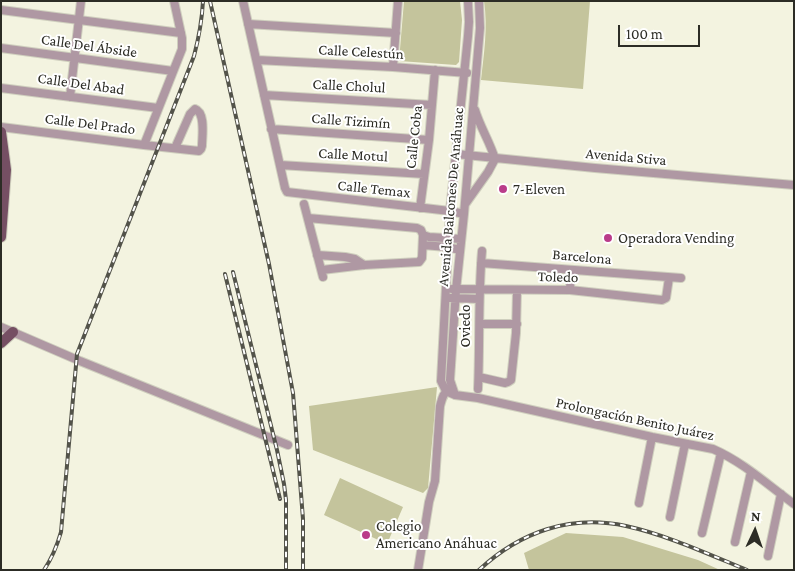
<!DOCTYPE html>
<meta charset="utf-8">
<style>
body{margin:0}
#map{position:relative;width:795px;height:571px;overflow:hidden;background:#f3f3e0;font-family:"Crimson Pro",serif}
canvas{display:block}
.frame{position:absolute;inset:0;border:2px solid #2c2c25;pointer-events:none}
.north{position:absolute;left:730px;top:506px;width:50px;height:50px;-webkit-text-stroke:4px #fff;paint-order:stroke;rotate:3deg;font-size:14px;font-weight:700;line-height:20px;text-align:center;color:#2c2c25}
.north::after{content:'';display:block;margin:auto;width:18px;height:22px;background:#2c2c25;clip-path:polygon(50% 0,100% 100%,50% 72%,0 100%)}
.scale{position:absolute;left:618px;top:25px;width:82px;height:22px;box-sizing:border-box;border:2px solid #2c2c25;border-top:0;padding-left:6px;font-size:15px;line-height:18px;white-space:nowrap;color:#2c2c25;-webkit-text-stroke:4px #fff;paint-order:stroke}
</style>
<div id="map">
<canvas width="795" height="571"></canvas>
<div class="frame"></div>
<div class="north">N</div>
<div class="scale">100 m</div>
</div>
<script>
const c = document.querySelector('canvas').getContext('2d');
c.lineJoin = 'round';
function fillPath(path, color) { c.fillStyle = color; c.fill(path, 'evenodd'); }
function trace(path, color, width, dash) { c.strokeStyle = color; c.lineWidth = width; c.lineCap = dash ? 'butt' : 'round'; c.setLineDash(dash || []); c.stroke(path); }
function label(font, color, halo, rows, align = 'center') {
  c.font = font + ' "Crimson Pro",serif'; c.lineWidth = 4; c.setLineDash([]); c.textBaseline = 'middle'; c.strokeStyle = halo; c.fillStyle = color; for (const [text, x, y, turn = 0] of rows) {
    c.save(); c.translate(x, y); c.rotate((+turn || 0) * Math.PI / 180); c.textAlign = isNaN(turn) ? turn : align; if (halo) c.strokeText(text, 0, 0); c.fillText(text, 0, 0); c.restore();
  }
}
fillPath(new Path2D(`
 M404 1H460L462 20 459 62 456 65 399 61Z
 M484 1H590L583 89 481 80C484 53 488 28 484 1Z
 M437 387 428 488 423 493 313 450 309 406Z
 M340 478 403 507 387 544 324 515Z
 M566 533 623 537 698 560 720 570H529L524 553Z`), '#c4c49c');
const minor = new Path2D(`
 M243 1 285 188 287 192 450 211 464 214
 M468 1 469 22 468 36 450 211 441 381 446 391 455 395 478 398 652 437 713 449C743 462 768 485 794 504
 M1 10 181 33
 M248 24 396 33
 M1 48 173 71
 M257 60 393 67 467 73
 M393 67 398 1
 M1 88 158 108
 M264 95 432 105
 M70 97 81 1
 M1 127 144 145 199 151 201 149 202 146C202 136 206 113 195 109L190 114 175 148
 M271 129 429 140
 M144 145 182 49V38L174 1
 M456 154 595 168 794 185
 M280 165 424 174
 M466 203 488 172 495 159C490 142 480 127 475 110
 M304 204 323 277
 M420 208 429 140 435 70
 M308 218 417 228 421 230 423 235 429 237 461 239
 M423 245 447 247 460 250
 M317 255 345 257 355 259 364 265
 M481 263 681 278
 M322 270 364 265 419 262 422 258 423 235
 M452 289 570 290 662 300 666 298 669 278
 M570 290 571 270
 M451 298 479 299
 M480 324H517
 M1 327 80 361 288 445
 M479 377 505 383 508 382 511 380 516 333 517 290
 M478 389C480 343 478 297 482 251
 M455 395 450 380 456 290 464 214 480 28 479 1
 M639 503 652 437
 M670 517 685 444
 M702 533 721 453
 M735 542 751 472
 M768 556 781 494
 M418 570 429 502 435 481 440 406C442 399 443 393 449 389`);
const major = new Path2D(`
 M1 132 6 170 1 237
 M1 343 13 332`);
trace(minor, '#cfcfbe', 10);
trace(major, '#cfcfbe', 12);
trace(minor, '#af98a3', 8);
trace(major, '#754f63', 10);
const rail = new Path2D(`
 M210 1 269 264 293 393 303 519V570
 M233 272 277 450 284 484 286 500V570
 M225 274 280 499
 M44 570C52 558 57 546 61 532L77 354 194 56C199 37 202 20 203 1
 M479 570C520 532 570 514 626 526 667 535 708 554 747 570`);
trace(rail, '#53534a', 4);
trace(rail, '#fff', 2, [5.5]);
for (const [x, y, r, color] of [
 [503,189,5,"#ba3c8a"],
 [608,238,5,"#ba3c8a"],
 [366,535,5,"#ba3c8a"]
]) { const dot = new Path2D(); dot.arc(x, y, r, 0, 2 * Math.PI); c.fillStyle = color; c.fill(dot); trace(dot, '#fff', 2); }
label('15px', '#2c2c25', '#fff', [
 ["Calle Del Ábside",89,46,8],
 ["Calle Celestún",361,52,3],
 ["Calle Del Abad",81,84,8],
 ["Calle Cholul",349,86,3],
 ["Calle Tizimín",351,121,4],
 ["Calle Del Prado",90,124,7],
 ["Calle Coba",414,137,-84],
 ["Calle Motul",353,155,3],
 ["Avenida Stiva",626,157,5],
 ["Calle Temax",374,189,6],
 ["Avenida Balcones De Anáhuac",451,197,-85],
 ["Barcelona",582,257,5],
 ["Toledo",558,277,2],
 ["Oviedo",465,326,-90],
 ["Prolongación Benito Juárez",635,419,12]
]);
label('15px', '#2c2c25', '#fff', [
 ["7-Eleven",513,189],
 ["Operadora Vending",618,238],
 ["Colegio",376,526],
 ["Americano Anáhuac",376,543]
], 'left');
</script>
